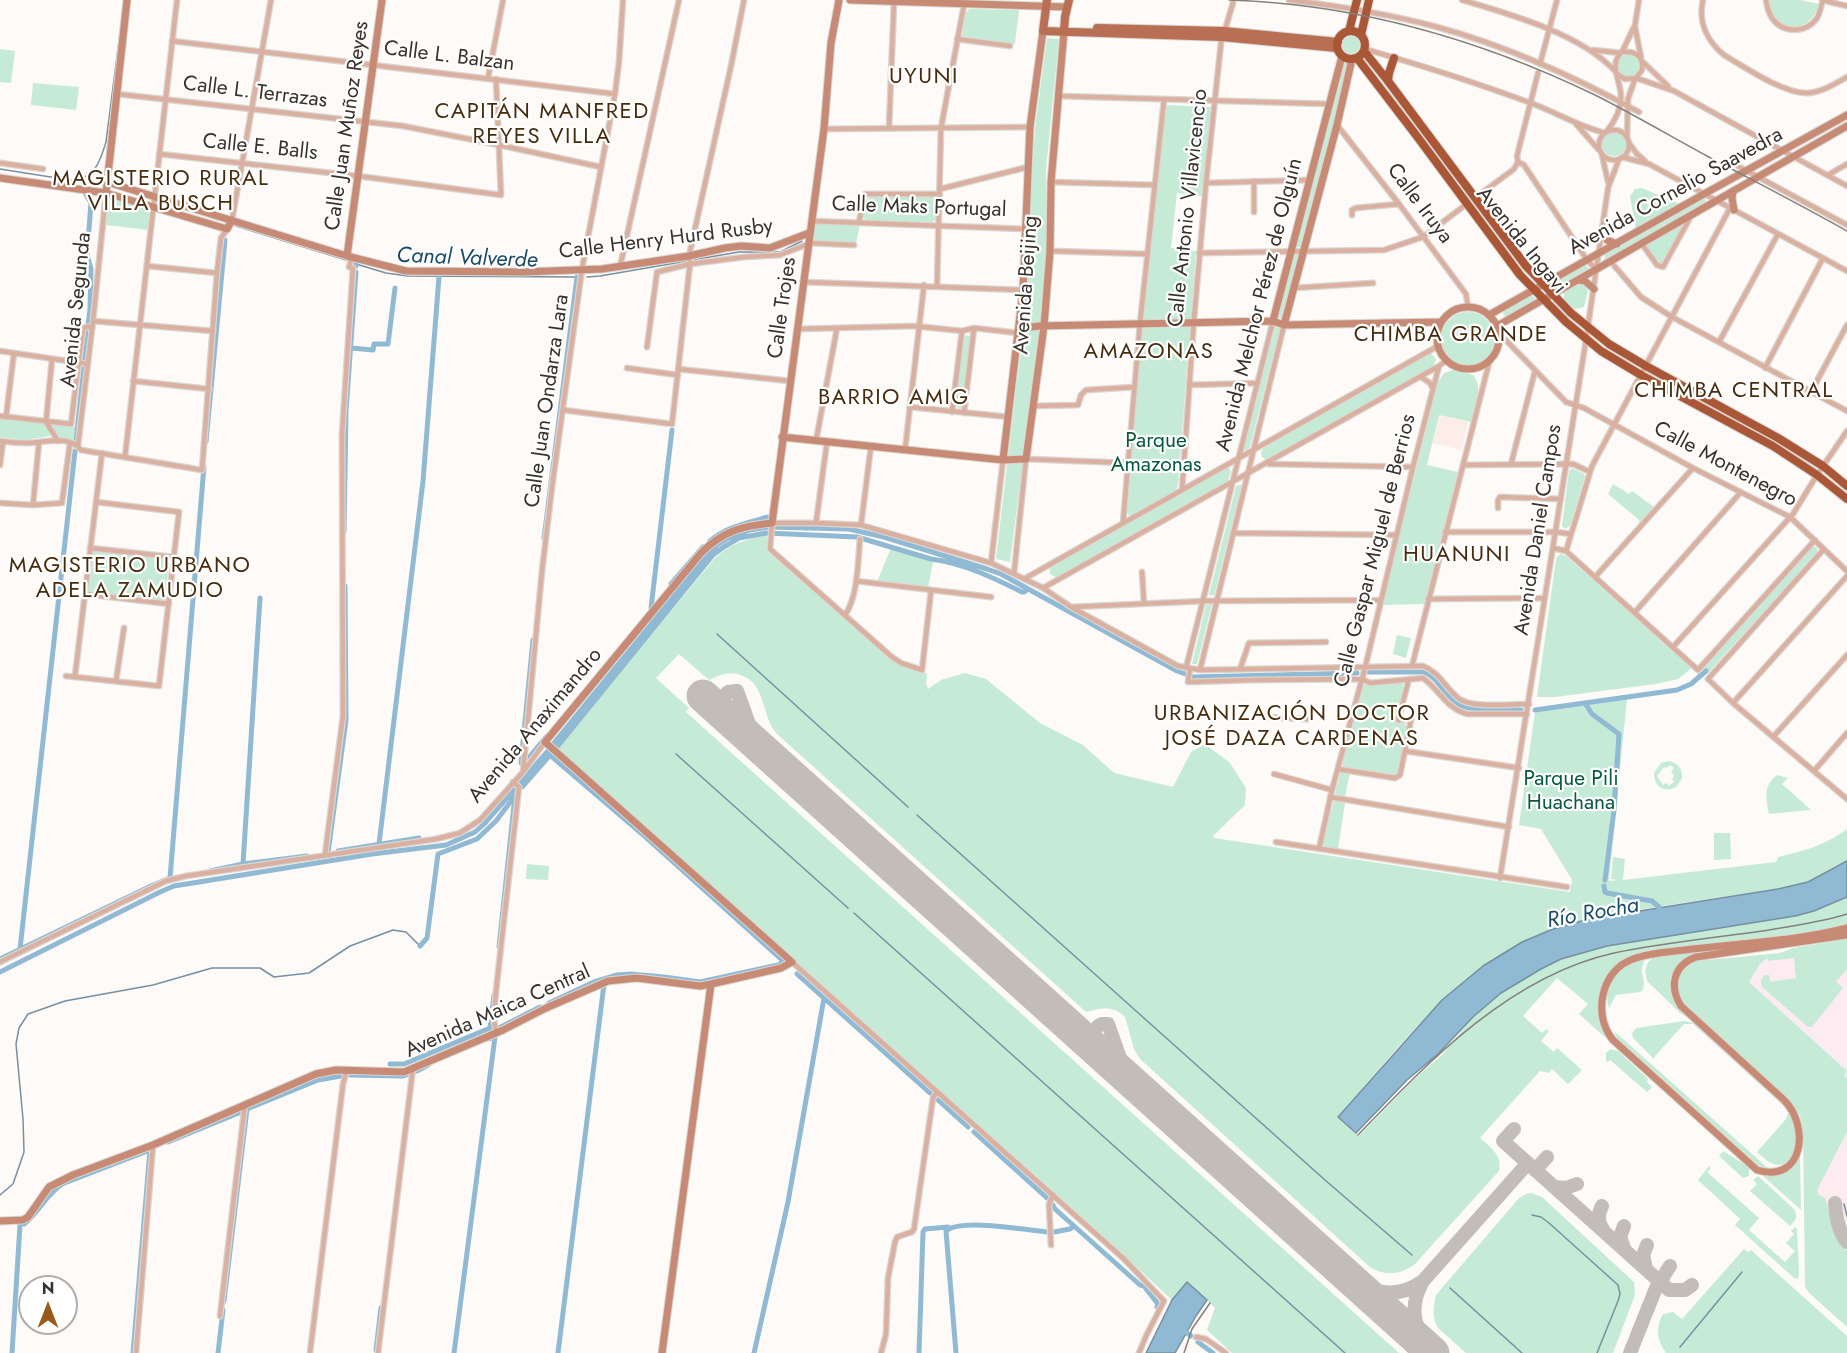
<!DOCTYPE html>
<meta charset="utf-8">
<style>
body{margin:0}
#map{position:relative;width:1847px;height:1353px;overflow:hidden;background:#fefaf7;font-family:Jost,sans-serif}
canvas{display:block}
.north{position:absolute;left:18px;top:1275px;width:60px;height:60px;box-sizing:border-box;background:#fff;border:2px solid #afadab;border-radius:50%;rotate:0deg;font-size:16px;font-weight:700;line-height:24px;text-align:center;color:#38322c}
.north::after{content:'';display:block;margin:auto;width:21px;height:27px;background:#975c1b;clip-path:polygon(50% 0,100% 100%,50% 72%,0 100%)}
</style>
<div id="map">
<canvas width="1847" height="1353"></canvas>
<div class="north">N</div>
</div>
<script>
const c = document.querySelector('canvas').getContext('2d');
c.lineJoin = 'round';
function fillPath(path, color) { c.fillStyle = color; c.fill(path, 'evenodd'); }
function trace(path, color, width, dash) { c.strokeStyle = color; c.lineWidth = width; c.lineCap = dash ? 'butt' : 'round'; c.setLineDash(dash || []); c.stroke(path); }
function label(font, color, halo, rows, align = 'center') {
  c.font = font + ' Jost,sans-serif'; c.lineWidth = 4.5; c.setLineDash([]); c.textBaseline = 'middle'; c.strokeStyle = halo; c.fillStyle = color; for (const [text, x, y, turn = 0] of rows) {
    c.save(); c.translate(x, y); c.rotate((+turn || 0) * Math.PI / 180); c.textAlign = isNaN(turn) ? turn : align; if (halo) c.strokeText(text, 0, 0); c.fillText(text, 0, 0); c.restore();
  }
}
fillPath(new Path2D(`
 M1847 947V1071L1749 982 1760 964 1768 958Z
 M1847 1071V1277L1807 1234 1805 1126Z`), '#fcecf1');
fillPath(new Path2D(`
 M1439 415 1468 422 1462 450 1432 443Z`), '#fceee7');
fillPath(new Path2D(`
 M1770 0H1800L1819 4C1809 38 1770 33 1770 0Z
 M969 9 1019 10 1015 44 962 36 966 13Z
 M1342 45a9 9 0 1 1 18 0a9 9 0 1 1-18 0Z
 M1047 38 1059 39 1046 169V251L1041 323 1023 325 1035 128Z
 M0 49 15 51 11 83 0 82Z
 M1617 66a11 11 0 1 1 22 0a11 11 0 1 1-22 0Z
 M1367 58 1469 194 1467 196 1377 76 1361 61Z
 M1344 62 1350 66 1301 247H1296Z
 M33 83 79 87 76 110 31 105Z
 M1166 105 1211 107 1202 196 1177 193 1171 248 1196 251 1191 318 1190 320 1145 321 1143 320 1146 289Z
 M1602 144a12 12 0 1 1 24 0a12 12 0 1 1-24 0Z
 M1642 188 1680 204 1636 230 1630 196 1635 189Z
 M871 196H934L936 199 935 220 932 222 866 220 863 217 868 199Z
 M109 197 148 207 150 211 148 230 106 225Z
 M1700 199H1705L1706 202 1604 261 1605 253Z
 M1682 223 1683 227 1663 263H1660L1646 246V245Z
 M816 224H819L860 225 856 243 816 242 813 238 814 227Z
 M1294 255H1299L1282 319 1278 317Z
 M1584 265 1588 267V271L1555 290 1553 289 1550 286 1552 283Z
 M1579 283 1585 284 1588 291 1584 307 1575 309 1564 301V292Z
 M1531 295 1535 298 1534 302 1508 317 1503 315 1504 310Z
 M1441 339a27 27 0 1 1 54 0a27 27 0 1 1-54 0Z
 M1188 325 1190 328 1178 486 1175 491 1129 516 1127 512 1142 329 1144 327Z
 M1275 327 1280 328 1250 447 1245 451 1244 449Z
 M1040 328 1010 562 996 559 1022 337 1027 331Z
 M967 335 972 338 963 407 960 409 955 406 963 339Z
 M1431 353 1436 359 1433 367 1271 459 1266 460 1262 457 1261 453 1263 448Z
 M1453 370 1473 375C1484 388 1475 407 1471 422L1439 415 1427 465 1458 472 1425 604 1382 605 1438 382 1444 373Z
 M1648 372 1779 442 1817 468 1814 469 1647 374Z
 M0 418 75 427 73 441 50 436 25 440 0 437Z
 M1225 468H1229L1231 471 1228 481 1057 578 1050 574V567Z
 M1572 468 1584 474 1585 477 1570 526 1565 529 1562 526 1569 471Z
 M1242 484 1214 596 1209 595 1236 486Z
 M1613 484 1629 494 1632 491 1654 507 1640 524 1639 520 1608 494Z
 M767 535V551L895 662 921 673H927L926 683 928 689 941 680 965 673 986 679 1040 723 1083 745 1114 773 1173 787 1191 752 1205 744 1230 763 1246 788 1245 805 1213 836 1214 838 1570 892 1572 880 1541 829 1519 825 1535 712 1627 699 1609 881 1617 880 1611 879 1613 857 1625 859 1623 880 1776 862 1778 857C1804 851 1826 845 1847 829V861L1808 882 1778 889C1741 894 1705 900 1669 905 1604 915 1539 926 1484 966 1430 1005 1383 1066 1338 1116L1359 1136 1411 1082 1441 1056 1473 1017 1501 993 1541 969 1561 959 1607 946 1795 916 1847 897V926L1810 933H1795L1792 935 1654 950C1619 956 1593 977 1599 1016 1600 1024 1604 1031 1606 1038L1579 1014 1588 1004 1557 978 1523 1016 1542 1033 1546 1029 1549 1031 1541 1041 1554 1052 1557 1048 1582 1070 1568 1084 1552 1069 1549 1073 1540 1071 1480 1138C1490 1147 1503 1155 1499 1171L1415 1264C1400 1275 1387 1276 1371 1268L1140 1059 1134 1049 1125 1017C1113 1005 1101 1008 1086 1012L777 734C762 718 766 687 745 677 731 670 722 674 709 680L679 654 656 678 689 708 686 712 1399 1353H1232L1207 1330 1215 1308 1187 1282 1172 1300 1101 1234 557 749 714 559C729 544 746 539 767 535Z
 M1813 546 1817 548V553L1708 673 1702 669Z
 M891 548 933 562 928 588 877 582Z
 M96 550 169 560 166 599 162 601 89 591 93 551Z
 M1561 554 1566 556 1692 668 1678 679 1656 684 1555 697H1537L1555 566 1557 557Z
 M1212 604 1197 664H1192L1206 605Z
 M1397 635 1411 638 1406 658 1393 654Z
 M1401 683H1403V688L1395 720 1396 722 1405 724 1407 729 1398 774 1394 775 1345 769 1342 764 1363 685Z
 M1669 761C1678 763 1683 769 1682 779L1676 787C1664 793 1654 787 1654 773L1661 763ZM1670 765 1674 768 1671 771 1674 776 1672 779 1674 782 1669 786 1666 783 1663 785 1657 776 1664 767 1666 768Z
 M1341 771 1350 772 1345 797 1336 795 1335 793Z
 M1777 775 1788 778 1782 784 1811 810 1769 814C1766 799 1763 785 1777 775Z
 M1334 800 1345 803 1338 849 1323 846 1322 844Z
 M1714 833H1730L1731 859 1714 860Z
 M527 864 549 866 548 880 526 879Z
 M1847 939V969L1836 982 1843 988 1812 1027H1808L1761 986V980L1765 975H1769L1770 982 1796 978 1794 958 1768 961 1767 958 1760 964 1749 982 1847 1071 1844 1076 1847 1078V1132L1817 1190 1819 1195 1825 1198 1835 1234 1847 1251V1327L1808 1292 1805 1286 1803 1129 1800 1116 1788 1100 1686 1007C1670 989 1675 970 1697 961L1780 953 1793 948Z
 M1762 945 1695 954 1679 963 1670 979 1671 992 1676 1004 1687 1017 1680 1013 1647 981 1645 970 1648 962 1654 957 1694 951Z
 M1646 958C1637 972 1647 978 1643 990L1640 992 1616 995 1609 1008C1601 981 1623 965 1646 958Z
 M1684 1021 1694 1023 1783 1102C1788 1109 1793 1118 1795 1127 1798 1141 1794 1171 1773 1164 1767 1162 1762 1156 1757 1152L1786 1119 1788 1113 1786 1108 1693 1024H1684L1656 1055 1654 1059 1633 1038 1632 1033 1636 1028Z
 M1614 1031 1769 1169 1758 1165 1617 1038Z
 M1610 1049 1618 1051 1648 1079 1647 1082 1652 1087 1647 1092 1610 1060 1608 1062 1606 1061V1053Z
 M1723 1151 1749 1167V1176L1743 1178 1719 1156Z
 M1800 1156 1801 1210 1762 1175C1779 1177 1791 1171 1800 1156Z
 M1709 1166 1711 1168 1707 1172 1759 1218 1749 1230 1785 1262 1795 1251 1786 1243 1794 1234 1791 1231 1795 1227 1797 1229 1799 1272 1798 1279 1794 1278 1735 1225 1740 1219 1698 1180Z
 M1758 1176 1794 1209C1799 1217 1795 1221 1790 1226L1750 1191 1757 1184 1753 1180Z
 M1531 1193 1542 1197 1634 1282 1635 1295 1613 1353H1466L1438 1328C1432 1317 1433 1307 1436 1295L1519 1198 1526 1194Z
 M1744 1249 1748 1252 1751 1250 1847 1336V1353H1666C1657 1340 1655 1329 1663 1314L1673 1312 1682 1319Z`), '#c5ebd6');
const water = new Path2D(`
 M1847 861V897L1814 911 1795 916 1607 946 1561 959 1541 969 1501 993 1473 1017 1438 1054 1407 1080 1356 1133 1338 1117 1442 1000 1483 966 1522 942 1553 929 1589 919 1778 889 1808 882Z
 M1187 1282 1207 1300 1196 1316 1175 1353H1146L1172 1300Z`);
fillPath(water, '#90b9d4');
trace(water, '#7690a2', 1.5);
trace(new Path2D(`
 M0 169 101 185
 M77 181C97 173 100 161 106 142L124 1
 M236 226 346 260
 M692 260 739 252H780L802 241
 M356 264 386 273 408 276 577 277
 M587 277 600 276 687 261
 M717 634 908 807
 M676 754 848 908
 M917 815 1325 1180 1412 1255
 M854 913 1345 1353
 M0 1195 13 1184 24 1152 23 1119 16 1044 19 1028 28 1014 65 1001 153 985 212 968H260L274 977 309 973 350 946 393 930 406 932 420 946
 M1844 1204 1847 1216
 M1532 1215 1541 1217 1549 1223 1618 1285 1620 1294 1618 1301 1597 1353
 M1450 1288 1522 1353
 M1680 1347 1742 1272`), '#7690a2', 1.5);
trace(new Path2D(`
 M356 266V264
 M351 348 373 350 374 344H388L395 288
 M84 358 90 309 91 269 87 255 91 203 85 193
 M76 441 84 367
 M206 442 225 240
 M344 532 346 411 356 272
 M544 538 577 277
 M710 541C726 527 747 523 768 517
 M671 584 703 547
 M651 608 672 430
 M1368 672H1424C1437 677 1442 690 1451 699 1465 714 1501 709 1521 710
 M1585 703 1592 714 1619 734 1614 810 1605 880
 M1535 710 1677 690 1691 684 1706 671
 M554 743 709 553 718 544 728 538 750 530 768 527 849 529 884 537 987 569 1001 574 1177 671 1194 677 1357 673
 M557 747 713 555 722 548 739 538 766 533 857 537 931 559C963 563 994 578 1022 592H1024L1028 589
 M526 761 546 737
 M521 763 533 640
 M522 787 550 755 641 833 782 960 781 964 778 965 700 982 664 977 631 974 617 975 594 982 549 1003
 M379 844 423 481 439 277
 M338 851 419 838
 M328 853 346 720 345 586
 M243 864 260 598
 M210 871 243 864 307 856
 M1604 886 1605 892 1607 893 1652 901 1659 907V912
 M420 946 427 938 438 854 477 839 496 821 514 797
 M499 947 515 796
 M20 949 75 451
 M0 959 151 886 170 878 204 466
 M0 972 160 892 174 886 372 854 446 845 475 832 484 824 548 751
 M797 974 930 1093
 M499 1028 540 1007
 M390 1064H404L490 1028 494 995
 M417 1071 428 1065
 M350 1075 403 1076 409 1074
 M938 1100 968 1127
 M247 1109 318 1080 341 1076
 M974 1132 1047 1198
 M168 1142 241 1112
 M1053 1205 1055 1209 1140 1285 1144 1286 1158 1304 1157 1307
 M24 1224C39 1212 46 1195 62 1184L150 1150 133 1353
 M1054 1232 1070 1229 1074 1226
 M224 1301 247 1109
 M1182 1329 1191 1336
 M1198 1342 1213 1353
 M376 1350 381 1308
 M12 1353 20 1225
 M218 1353 223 1310
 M454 1353 495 1037 489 1039
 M558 1353 604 984
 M754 1353 788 1202 824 998
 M919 1353 923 1232 925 1229 948 1227
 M956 1353 946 1231C961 1218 1026 1230 1048 1232`), '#90b9d4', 5);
trace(new Path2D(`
 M725 695 728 692 737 691 757 746
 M1098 1026 1102 1024H1108L1127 1078
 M1514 1129 1503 1141 1669 1290H1685L1692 1285
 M1535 1170 1547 1157
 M1554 1187 1566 1188 1577 1184
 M1835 1203C1836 1217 1838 1231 1847 1242
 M1602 1206C1598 1214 1597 1222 1603 1229
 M1624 1248 1620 1237 1624 1226
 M1646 1269 1643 1255 1647 1245
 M1352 1281C1376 1295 1400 1298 1423 1281 1409 1306 1414 1322 1425 1346
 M1423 1281 1528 1163
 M1630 1353 1656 1288 1670 1266`), '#c2bdb9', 14);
trace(new Path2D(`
 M703 696 1433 1353`), '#c2bdb9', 33);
const street = new Path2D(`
 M1289 0C1339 6 1389 14 1437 27 1507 46 1575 77 1639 112
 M1462 0C1510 14 1581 34 1615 71
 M1703 0C1698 22 1707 41 1724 55 1746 68 1784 94 1808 93 1822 92 1835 84 1847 77
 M1766 0C1767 7 1768 12 1772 18 1782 33 1806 34 1817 18 1820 13 1821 6 1823 0
 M1822 0 1847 6
 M1635 27 1641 57
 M957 39 1010 46
 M172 41 615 94
 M1365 49C1420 65 1474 82 1528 102 1554 111 1577 126 1605 133
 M1593 50 1621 53
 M1622 52 1635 25 1639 0
 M1644 63 1668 86
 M1540 64 1557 0
 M488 78 503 0
 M1636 78 1674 91 1847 186
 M117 94 403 126 499 145 601 167
 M1058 96 1329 104
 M1576 124 1598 149
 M1337 125 1399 204 1466 294 1468 307
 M889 128 894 2
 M824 129 1030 127
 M1599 145a15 15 0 1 1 30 0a15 15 0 1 1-30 0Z
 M1607 131C1615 121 1621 110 1621 97 1621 81 1608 64 1622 52 1635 51 1644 56 1642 70L1636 78 1625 79 1617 74
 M1627 137 1628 99 1635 79
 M1629 143 1637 154 1645 161
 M159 154 358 176 501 195 496 79
 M1602 155 1608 182
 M1622 157 1649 164 1847 271
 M1518 162 1524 165 1587 260 1597 270
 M1518 162 1517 156 1538 73
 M0 163 43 169
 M1736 165 1847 225
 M1828 175 1847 164
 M1254 181V212
 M1051 182 1155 185
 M1206 183 1310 180
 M940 189 1028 167
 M1475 198 1514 169 1518 162
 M1352 215V210L1356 208 1399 204
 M232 220 271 0
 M811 221 1026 229
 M859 222 865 194H940
 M808 243 854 245
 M1642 244 1657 265 1663 267 1691 216
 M1050 251 1147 254
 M1199 253 1384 250 1423 237 1468 203
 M1611 262 1641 297 1672 317 1847 411
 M147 266 217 273
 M620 267 679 0
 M803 282 1023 290
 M937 286 941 128 964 5
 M1294 288 1373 283
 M93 321 213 331
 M797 329 915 326 962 331 974 328 1018 333
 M1498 332 1566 402 1584 408 1693 468 1790 517 1847 571
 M1719 342 1778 234
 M647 347 657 272 690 264 744 257 780 255 808 244
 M0 351 88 364
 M52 359 46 422 58 441
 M627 368 678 375
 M1765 368 1823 258
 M678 369 790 381
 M1421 377 1430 383 1433 389
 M133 381 209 389
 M1189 385 1258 383
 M1811 392 1847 325
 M1034 406 1078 405 1081 395 1086 390 1135 387
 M910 407 1009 417
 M563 410 672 424 690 264 689 256 731 66 744 0
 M952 412 962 331
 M964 413 974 328
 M0 416 71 424 83 328 92 326
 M6 417 14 353
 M0 441C8 442 16 443 25 443 41 444 69 433 81 450L202 470 217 273 221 238 227 229
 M816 441 837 328
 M78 445 93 321 106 193
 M905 450 924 285
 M125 457 177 0
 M1269 464 1413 467
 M1511 464 1535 371
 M0 465 3 441
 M1463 465 1573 464 1590 472
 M1182 490 1194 319 1206 183 1221 43 1233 3
 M0 503 33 505 62 503 70 443
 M33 505 39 442
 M1498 508V500L1500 497 1561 499
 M816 523 827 442
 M1123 523 1140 324 1164 100
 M861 525 871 446
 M1445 532H1556L1571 534
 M1233 533 1397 535
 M90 548 173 557
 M1553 548 1566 551 1698 670 1815 540
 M1824 549 1708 679 1733 703 1847 799
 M1566 551 1592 466 1730 208
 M991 563 1003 460
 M1142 572 1144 603
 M1014 573 1026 459 1128 463
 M1595 577 1693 468
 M1024 579 1438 346
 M856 581 991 597
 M1043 588 1439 366 1447 360
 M931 591 922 670 901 663 892 657 770 549 772 523H816L861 525 991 563 1043 588 1071 607 1178 666 1200 670 1423 666C1439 672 1445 687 1458 698 1471 709 1511 704 1529 704
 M85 594 169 604
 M1428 599 1545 598
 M1072 607 1204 601 1381 600
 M1635 612 1741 492
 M845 615C858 597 858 561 860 539
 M1673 647 1793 514 1817 475 1847 431
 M1412 666 1490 359
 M1186 668 1273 321
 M1190 668 1188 682 1252 680 1362 679 1370 683 1423 678C1439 689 1447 710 1468 714H1527
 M1240 669 1249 643 1326 642
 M1200 670 1284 325
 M66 676 159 686 179 512 96 502
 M75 676 102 453
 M116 681 124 628
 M1733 703 1847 576
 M1265 717 1307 719
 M1773 737 1847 655
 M1405 751 1519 768
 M1338 769 1395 778 1400 775 1411 720H1398L1409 679
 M1814 771 1847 733
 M523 772 542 571 552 487 582 269 615 94 619 62 623 0
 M1274 774 1332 790
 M1330 797 1509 827
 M1276 842 1567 887
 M1319 849 1332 790 1365 668 1413 467 1439 366
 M325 855 343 716 342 435 353 268 349 267 352 257
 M1500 878 1586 340 1608 188 1619 159
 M0 962 166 881 186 876 436 839 460 833 480 820 523 772 545 742
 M792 962 1124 1259 1164 1301 1146 1336 1139 1353
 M496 1032 494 1021 496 991 519 787 513 782
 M1051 1245 1049 1204 1053 1195
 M220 1316 245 1104
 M1196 1337 1206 1339 1226 1353
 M136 1353 153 1145
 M310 1353 343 1084 347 1070
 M378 1353 413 1068
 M881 1353 886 1334 888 1278 895 1242 897 1237 912 1232 914 1229 933 1098 937 1092`);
const secondary = new Path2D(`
 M850 0 1067 7
 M0 178 106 193 227 229 232 220
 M107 182 347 256 406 271 523 272 602 269 689 256 725 248 741 246 770 248 809 233
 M1733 191 1732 198 1734 210
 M106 193 127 0
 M1602 234 1607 240 1617 244
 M347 256 382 0
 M1578 280 1585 281 1594 289
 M1437 338a31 31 0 1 1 62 0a31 31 0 1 1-62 0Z
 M1489 315 1704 194 1847 115
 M1273 321 1342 56
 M1284 325 1337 125 1352 59
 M1497 326 1847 126
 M1019 329 1039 326 1273 321 1284 325 1441 322
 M782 437 1003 460 1026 459 1044 326 1050 251 1051 182 1064 32
 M1003 460 1023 290 1030 127 1043 31
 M1847 928C1797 941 1743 943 1692 949 1673 952 1651 952 1633 959 1601 970 1592 1015 1613 1040L1757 1170C1804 1184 1810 1126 1784 1100L1681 1006C1669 987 1673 965 1696 957L1847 935
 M0 1221 23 1220 28 1217 49 1187 73 1175 153 1145 316 1074 336 1070 404 1072 503 1030 546 1008 608 981 637 978 700 986 711 984 781 968 792 962 545 742 701 553C723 531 742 526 772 523L824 129 831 43 839 0
 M662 1353 711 984`);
const primary = new Path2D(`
 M1047 0 1043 31 1222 37 1337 48
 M1097 28 1224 31 1338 42
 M1064 32 1065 17 1069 0`);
const highway = new Path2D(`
 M1337 45a14 14 0 1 1 28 0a14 14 0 1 1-28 0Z
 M1349 31 1357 0
 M1361 35 1369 0
 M1364 51 1388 81 1526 266 1571 313 1609 344 1646 366 1778 438 1823 466 1847 486
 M1357 58 1416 135 1520 275 1566 322 1601 351 1641 375 1773 446 1817 475 1847 499
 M1388 81 1389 73 1394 58`);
trace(street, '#dad6d2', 7);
trace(secondary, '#dad6d2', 9);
trace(primary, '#dad6d2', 10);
trace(highway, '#dad6d2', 10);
trace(street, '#dab0a1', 4.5);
trace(secondary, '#c78b75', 7);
trace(primary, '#b86f54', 8);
trace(highway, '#aa5737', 8);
trace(new Path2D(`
 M1229 0C1356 4 1481 40 1595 95 1633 114 1670 136 1707 156 1754 181 1801 205 1847 231
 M1358 1135C1429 1061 1510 976 1614 953 1663 943 1713 938 1762 931 1791 926 1819 923 1847 914
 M1184 1353 1192 1329 1210 1303`), '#85807b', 1.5);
label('21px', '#38322c', '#fff', [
 ["Calle L. Balzan",449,57,7],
 ["Calle L. Terrazas",255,93,7],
 ["Calle Juan Muñoz Reyes",348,126,-82],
 ["Calle E. Balls",260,148,6],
 ["Avenida Cornelio Saavedra",1676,192,-29],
 ["Calle Iruya",1419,204,53],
 ["Calle Maks Portugal",919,208,2],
 ["Calle Antonio Villavicencio",1189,208,-84],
 ["Calle Henry Hurd Rusby",666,240,-7],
 ["Avenida Ingavi",1521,241,51],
 ["Avenida Beijing",1027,285,-86],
 ["Avenida Melchor Pérez de Olguín",1260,305,-76],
 ["Calle Trojes",783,308,-82],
 ["Avenida Segunda",77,310,-84],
 ["Calle Juan Ondarza Lara",548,401,-82],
 ["Calle Montenegro",1725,465,28],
 ["Avenida Daniel Campos",1539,530,-81],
 ["Calle Gaspar Miguel de Berrios",1376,551,-76],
 ["Avenida Anaximandro",536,726,-50],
 ["Avenida Maica Central",498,1012,-24]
]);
label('21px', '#06593b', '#fff', [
 ["Parque",1156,442],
 ["Amazonas",1156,466],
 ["Parque Pili",1571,780],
 ["Huachana",1571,804]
]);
c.letterSpacing = '1.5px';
label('22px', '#472b0d', '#fff', [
 ["UYUNI",924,78],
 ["CAPITÁN MANFRED",542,113],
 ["REYES VILLA",542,138],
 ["MAGISTERIO RURAL",161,180],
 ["VILLA BUSCH",161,205],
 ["CHIMBA GRANDE",1451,336],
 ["AMAZONAS",1149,353],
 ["CHIMBA CENTRAL",1734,392],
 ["BARRIO AMIG",894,399],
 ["HUANUNI",1457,556],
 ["MAGISTERIO URBANO",130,567],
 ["ADELA ZAMUDIO",130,592],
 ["URBANIZACIÓN DOCTOR",1292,715],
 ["JOSÉ DAZA CARDENAS",1292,740]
]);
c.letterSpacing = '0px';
label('italic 22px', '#194a66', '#fff', [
 ["Canal Valverde",467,259,2],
 ["Río Rocha",1593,914,-10]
]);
</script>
